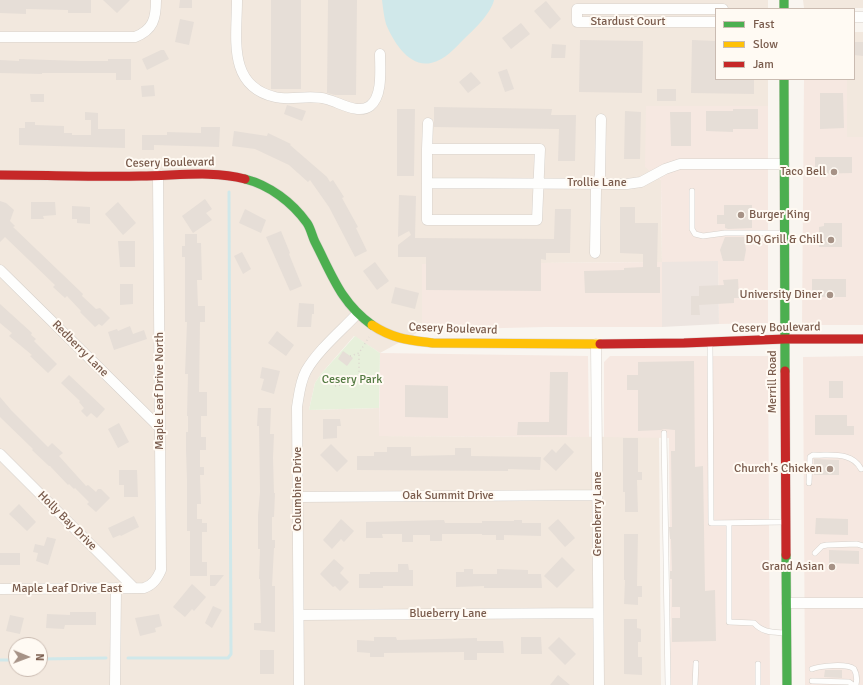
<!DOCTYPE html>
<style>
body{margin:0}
#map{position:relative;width:863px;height:685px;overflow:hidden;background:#f9f5f0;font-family:Signika,sans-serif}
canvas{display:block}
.legend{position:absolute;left:715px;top:8px;width:140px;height:72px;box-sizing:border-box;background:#fffaf3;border:1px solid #cabbb1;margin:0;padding:5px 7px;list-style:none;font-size:12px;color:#7a5c4d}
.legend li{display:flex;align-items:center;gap:8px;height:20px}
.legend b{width:20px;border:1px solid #cabbb1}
.north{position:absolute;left:8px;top:637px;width:40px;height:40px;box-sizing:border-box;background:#fffaf3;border:1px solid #cabbb1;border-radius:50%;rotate:91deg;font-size:11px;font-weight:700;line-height:16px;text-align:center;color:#7a5c4d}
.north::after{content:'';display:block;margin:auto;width:14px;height:18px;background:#a69286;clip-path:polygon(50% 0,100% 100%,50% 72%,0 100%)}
</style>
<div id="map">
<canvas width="863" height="685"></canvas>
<ul class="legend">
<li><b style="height:5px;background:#4caf50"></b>Fast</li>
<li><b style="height:5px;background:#ffc107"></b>Slow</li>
<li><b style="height:5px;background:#c62828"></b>Jam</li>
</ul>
<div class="north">N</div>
</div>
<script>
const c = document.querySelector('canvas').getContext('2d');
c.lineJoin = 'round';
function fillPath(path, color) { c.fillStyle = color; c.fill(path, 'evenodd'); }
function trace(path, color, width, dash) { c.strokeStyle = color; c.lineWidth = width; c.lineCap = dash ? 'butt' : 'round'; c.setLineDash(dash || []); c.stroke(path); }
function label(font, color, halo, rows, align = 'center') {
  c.font = font + ' Signika,sans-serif'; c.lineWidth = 4; c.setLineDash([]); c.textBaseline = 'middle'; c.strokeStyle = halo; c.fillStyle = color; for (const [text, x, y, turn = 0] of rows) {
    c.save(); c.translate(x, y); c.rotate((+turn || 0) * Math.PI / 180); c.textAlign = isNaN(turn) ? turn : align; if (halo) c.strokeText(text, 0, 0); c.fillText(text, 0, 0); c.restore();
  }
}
fillPath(new Path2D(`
 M0 0H768V9H716V79H768V106H646V167L661 180 662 262 422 264V330L380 353 354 336 321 374 315 383 309 410 379 408V436L659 437 661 685H0ZM16 645H40V669H16Z
 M803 0H863V8H804Z
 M854 32H863V137H847V79H854Z`), '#f2e8de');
fillPath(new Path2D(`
 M804 79H847V137H863V325H802Z
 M646 106H768V323L719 324 718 262H662V327H545L422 330V264L662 262 661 180 645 167Z
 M380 353 588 356 589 437 379 436Z
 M610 356H768L770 685H671L669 438 604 437V362Z
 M863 356V685H805L803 357Z`), '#f6e8e1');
fillPath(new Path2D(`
 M718 261 719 324 662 327V262Z`), '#ede5e0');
fillPath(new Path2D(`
 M355 336 380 353 379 408 309 410 315 383 321 374Z`), '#e7f0db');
fillPath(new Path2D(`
 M382 0H494C491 13 475 29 465 38 455 48 445 60 431 63 409 68 393 41 386 24 384 17 383 8 382 0Z`), '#d0e8ea');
trace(new Path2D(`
 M128 658H228L231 654 229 192
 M40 659 106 658
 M0 660H16`), '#d0e8ea', 3);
fillPath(new Path2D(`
 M0 0H91V13H68V10L26 9V14L0 13Z
 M103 0H130L117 13Z
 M180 0H192V8H179Z
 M271 0H301V89H271Z
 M328 0H357L356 95H335L327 93Z
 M546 1 561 19 550 29 534 11Z
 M180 19 194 22 189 45 175 42Z
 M521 23 530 34 511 49 502 38Z
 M580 40 643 41 642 93 579 92Z
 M692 40 716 41V79H754V94L691 93Z
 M854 42H863V56L854 55Z
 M552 44 566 45 565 58H551Z
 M161 50H164L169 59 147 70 142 59Z
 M19 59 81 61H108V59H131V80H116V73H42V74L0 73V60L19 61Z
 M507 69 514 89 505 92 498 72Z
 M471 72 481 83 468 93 459 82Z
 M154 85 155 96 142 97 141 86Z
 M657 89H676V101H657Z
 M820 93H843L844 128 820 129Z
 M30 94H44V102H31Z
 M287 105 306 111 302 121 284 114Z
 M434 107 552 109 551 115H576L575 161H558L559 129 434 127Z
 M397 109H415L414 176H397Z
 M733 109H758V129H733V132L706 131V111H733Z
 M625 111 641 112 640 159H624Z
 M85 112 98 113V129H125V148L19 145V128H25V122H35V125L64 126V133H72V135H91V120H85Z
 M670 112H691V146H671Z
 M201 127H220L219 147 154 145V150H142V135H167V132L201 133Z
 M234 131 267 136 268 133 291 144 290 145 327 177 330 182 333 180 344 197 342 198 358 227 356 228 367 251 355 257 329 207 310 180 308 182 289 165 255 149 232 146Z
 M815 157H852V173L815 174Z
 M399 195 416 196 415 238 554 239 555 209H571L570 253H546V260L541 259V291L426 290V257H398V245L411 235 409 231 398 237Z
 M205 199 212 209 206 213 212 220 193 233 182 216Z
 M0 201 6 203 14 210 10 221 15 226 13 227 83 294 82 296 96 309 100 308 110 318 102 326 99 324 95 327 80 312 81 311 67 296 65 298 53 287 55 285 5 237 0 242Z
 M31 202H55L56 215 43 216 44 219H31Z
 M118 202 136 223 123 235 105 214Z
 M724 205H752V228L728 229 725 228V224H717V215H724Z
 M72 206 90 207V224L77 223V219H72Z
 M620 207H635V223H658L657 267H660V293H585L584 271 624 270V268L643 267V254L620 253Z
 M245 209 266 220 261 233 239 223Z
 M824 223H842V247H819V227L824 226Z
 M281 231 290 253 289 254 302 286 290 291 266 237Z
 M185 234H197V243H201L202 280H197L198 306H205V322H200L199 392H207V416H201V437H206V450H200V467H204V475H200L201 504H197V519H202V523H207V532H202V562H207V576H190V531H187V480L186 450V432H188V416H187L188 374H185L187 322H185V257H182V246H185Z
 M725 237H744L746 250 744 261H723L720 250Z
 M118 241H135V267H120Z
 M242 252 251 269 243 274 234 256Z
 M375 262 389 281 377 290 363 271Z
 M738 279 739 298H734V303L699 305 700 315H691V296H699V286L724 285 723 280Z
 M812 279H846V297H812Z
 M120 284H133V304L120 305Z
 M395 287 419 293 415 309 391 303Z
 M299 303 314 304V314H312L311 327H297Z
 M0 304 32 333 31 335 36 339 34 341 57 364 48 373 30 356 32 355 9 336 12 333 0 323Z
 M130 326 133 334 144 330 147 339 114 350 108 332 117 329 118 331Z
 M277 331 294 345 286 356 268 343Z
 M343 351 353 358 347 366 338 359Z
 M694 361 695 467 703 466 705 591 715 590 716 641 672 642V618H680V607H672V579H670V571H672L671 539H670L669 527H672L671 451H675V430L664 429 661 430 638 431V390H627V375H638V362Z
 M262 367 280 371 274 394 261 390 264 379 260 378Z
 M550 372H568L567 435H517L518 422H549Z
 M69 375 105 409 97 418 91 413 87 417 81 411 84 408 79 402 80 401 61 383Z
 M829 381H843V398H829Z
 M405 385 448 386V418L405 417Z
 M0 397 11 410 48 447 52 443 63 453 59 456 86 486 88 485 96 492 98 489H101L110 498 96 512 87 504 89 502 75 488 74 489 69 484 68 485 50 466H49L32 450 33 449 0 417Z
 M258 408H271L270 434H274L273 458 274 493H275L274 517H272V540H275V548H274L272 586H275V632L254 630V623H261L260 579H259L260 549H258V515L260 492 259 426H257Z
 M815 415H847V426H854V435H815Z
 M323 419H340L341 426H337V438L323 439Z
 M119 423 129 442 118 448 108 429Z
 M623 438H638V472H642V480H637L638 512H625V492H623Z
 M565 443 574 452 556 471 543 459 552 449 556 453Z
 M331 444 348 461 337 472 320 455Z
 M387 447H411V456L455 455V448H471V456L541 457 540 470 508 469V471L357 470V456H374V452H387Z
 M814 459 839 460V475H814Z
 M119 470H137L138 497H124V485H119Z
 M19 504 36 522 27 531 9 514Z
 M134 516 139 527 121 536 120 535 113 538 108 528Z
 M816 518 848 519V535L815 534Z
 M341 519 354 531 344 542 341 539 332 549 323 540Z
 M558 519 575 538 565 547 548 528Z
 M444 520 445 523H482V521H514V520H522V523H541V536L504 535V540H496V535H482V534H442V541H430V535H413V542H402V534H382L383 538H366V522Z
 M624 534H638L637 586H642V597H638V605L624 604 625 580H624Z
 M47 537 56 539 48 565 36 561 38 553 33 552 35 544 44 546Z
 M829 550 859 551V564L829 563Z
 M0 553H20V565H0Z
 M562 557 575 570 557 588 544 576Z
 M334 559 344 568 340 573 349 582 340 591 335 586 333 587 320 574Z
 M398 564H408L409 570H413V586H383V588H359V574H370V572H398Z
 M464 569H473V574H497V569L528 570V574H541L542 588H484V586L456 587V572H464Z
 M210 575H224L215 586H210Z
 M192 584 206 597 194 611 192 609 185 617 173 607Z
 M213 606 222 610 212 628 205 623Z
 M70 612H96V625H65L64 629 46 628 47 614 70 615Z
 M159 614 162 626 155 628 156 632 140 636 135 618Z
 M10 615 24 618 20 634 6 631Z
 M624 619H637V628L641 629V642H638V657H642V675L624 674Z
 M374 637H396L397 640 477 638V641H503L504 653H477V660H464V652L384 653V657H370V653L357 652V640L374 641Z
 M521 637H541L542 654H521Z
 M559 637 576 654 565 665 548 648Z
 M260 650H274V674H260Z
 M825 670H842V678L824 677Z
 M558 675 570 685H550Z`), '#e6ded7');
const lane = new Path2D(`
 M692 191V229L695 234 703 236 725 233H784
 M710 343 711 523 785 522
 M664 433 668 685
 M809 483 810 457 813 455C830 456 852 451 861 469
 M729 523V622L754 623C763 633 773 632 786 633
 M815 553 822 546 827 545 857 544 863 546
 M812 669C820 666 847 663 854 669 857 674 857 680 856 685
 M812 681 849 682 853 685
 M695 685 696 663
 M758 685V664`);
const street = new Path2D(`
 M237 0C237 38 227 86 275 97 291 101 310 94 326 99 339 102 358 115 370 106 383 96 380 69 380 54
 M854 17H863
 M716 22H577V9H723
 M0 37H135C153 30 156 19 156 0
 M427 149H540L537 220H427Z
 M427 149 428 123
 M427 183 627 184 641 182 665 169 680 164H784
 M595 253 596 189 600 175 601 119
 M0 270 160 428
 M596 344 599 685
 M0 454 134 588
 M298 497 597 495
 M0 589 144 588C153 585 157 579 161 570L158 176
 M787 603H863
 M299 615 598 613
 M115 685 116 588
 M299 685 297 407C299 395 300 382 306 371 318 350 341 331 357 314`);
const fast = new Path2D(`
 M784 0V9
 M784 79 785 371
 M245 179C269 185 292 202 307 223 311 229 312 236 315 242 332 275 341 303 372 325
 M786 555 787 685`);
const slow = new Path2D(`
 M372 325C393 339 409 340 433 343L600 344`);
const jam = new Path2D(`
 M0 175C47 175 94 177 141 176 175 176 212 170 245 179
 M600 344 684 343 785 339H863
 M785 371 786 555`);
trace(lane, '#d7d1cb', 6);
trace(street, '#d7d1cb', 11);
trace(fast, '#d9d2cb', 10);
trace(slow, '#d9d2cb', 10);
trace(jam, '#d9d2cb', 10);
trace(new Path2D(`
 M350 356 359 353 369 337
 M335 386 354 382 359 378V353`), '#dcd5d0', 1.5, [1, 3]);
trace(lane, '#fefefd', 5);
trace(street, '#fefefd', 10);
trace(fast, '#4caf50', 9);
trace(slow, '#ffc107', 9);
trace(jam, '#c62828', 9);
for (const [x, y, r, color] of [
 [834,172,4,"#a69286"],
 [741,215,4,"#a69286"],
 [831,240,4,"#a69286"],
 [830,295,4,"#a69286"],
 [830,469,4,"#a69286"],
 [832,567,4,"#a69286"]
]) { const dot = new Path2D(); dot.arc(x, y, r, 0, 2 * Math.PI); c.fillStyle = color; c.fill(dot); trace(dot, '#fffaf3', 1.5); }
label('12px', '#7a5c4d', '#fffaf3', [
 ["Stardust Court",628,22],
 ["Cesery Boulevard",170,163,-1],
 ["Trollie Lane",597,183],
 ["Cesery Boulevard",776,328,-1],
 ["Cesery Boulevard",453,329,2],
 ["Redberry Lane",80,349,45],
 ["Merrill Road",773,382,-90],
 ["Maple Leaf Drive North",160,391,-90],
 ["Columbine Drive",298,489,-90],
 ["Oak Summit Drive",448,496],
 ["Greenberry Lane",598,514,-90],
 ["Holly Bay Drive",67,521,45],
 ["Maple Leaf Drive East",67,589],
 ["Blueberry Lane",448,614]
]);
label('12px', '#7a5c4d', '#fffaf3', [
 ["Taco Bell",826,172],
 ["Burger King",749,215,"left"],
 ["DQ Grill & Chill",823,240],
 ["University Diner",822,295],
 ["Church's Chicken",822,469],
 ["Grand Asian",824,567]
], 'right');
label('12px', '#537a41', '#fffaf3', [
 ["Cesery Park",352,380]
]);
</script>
